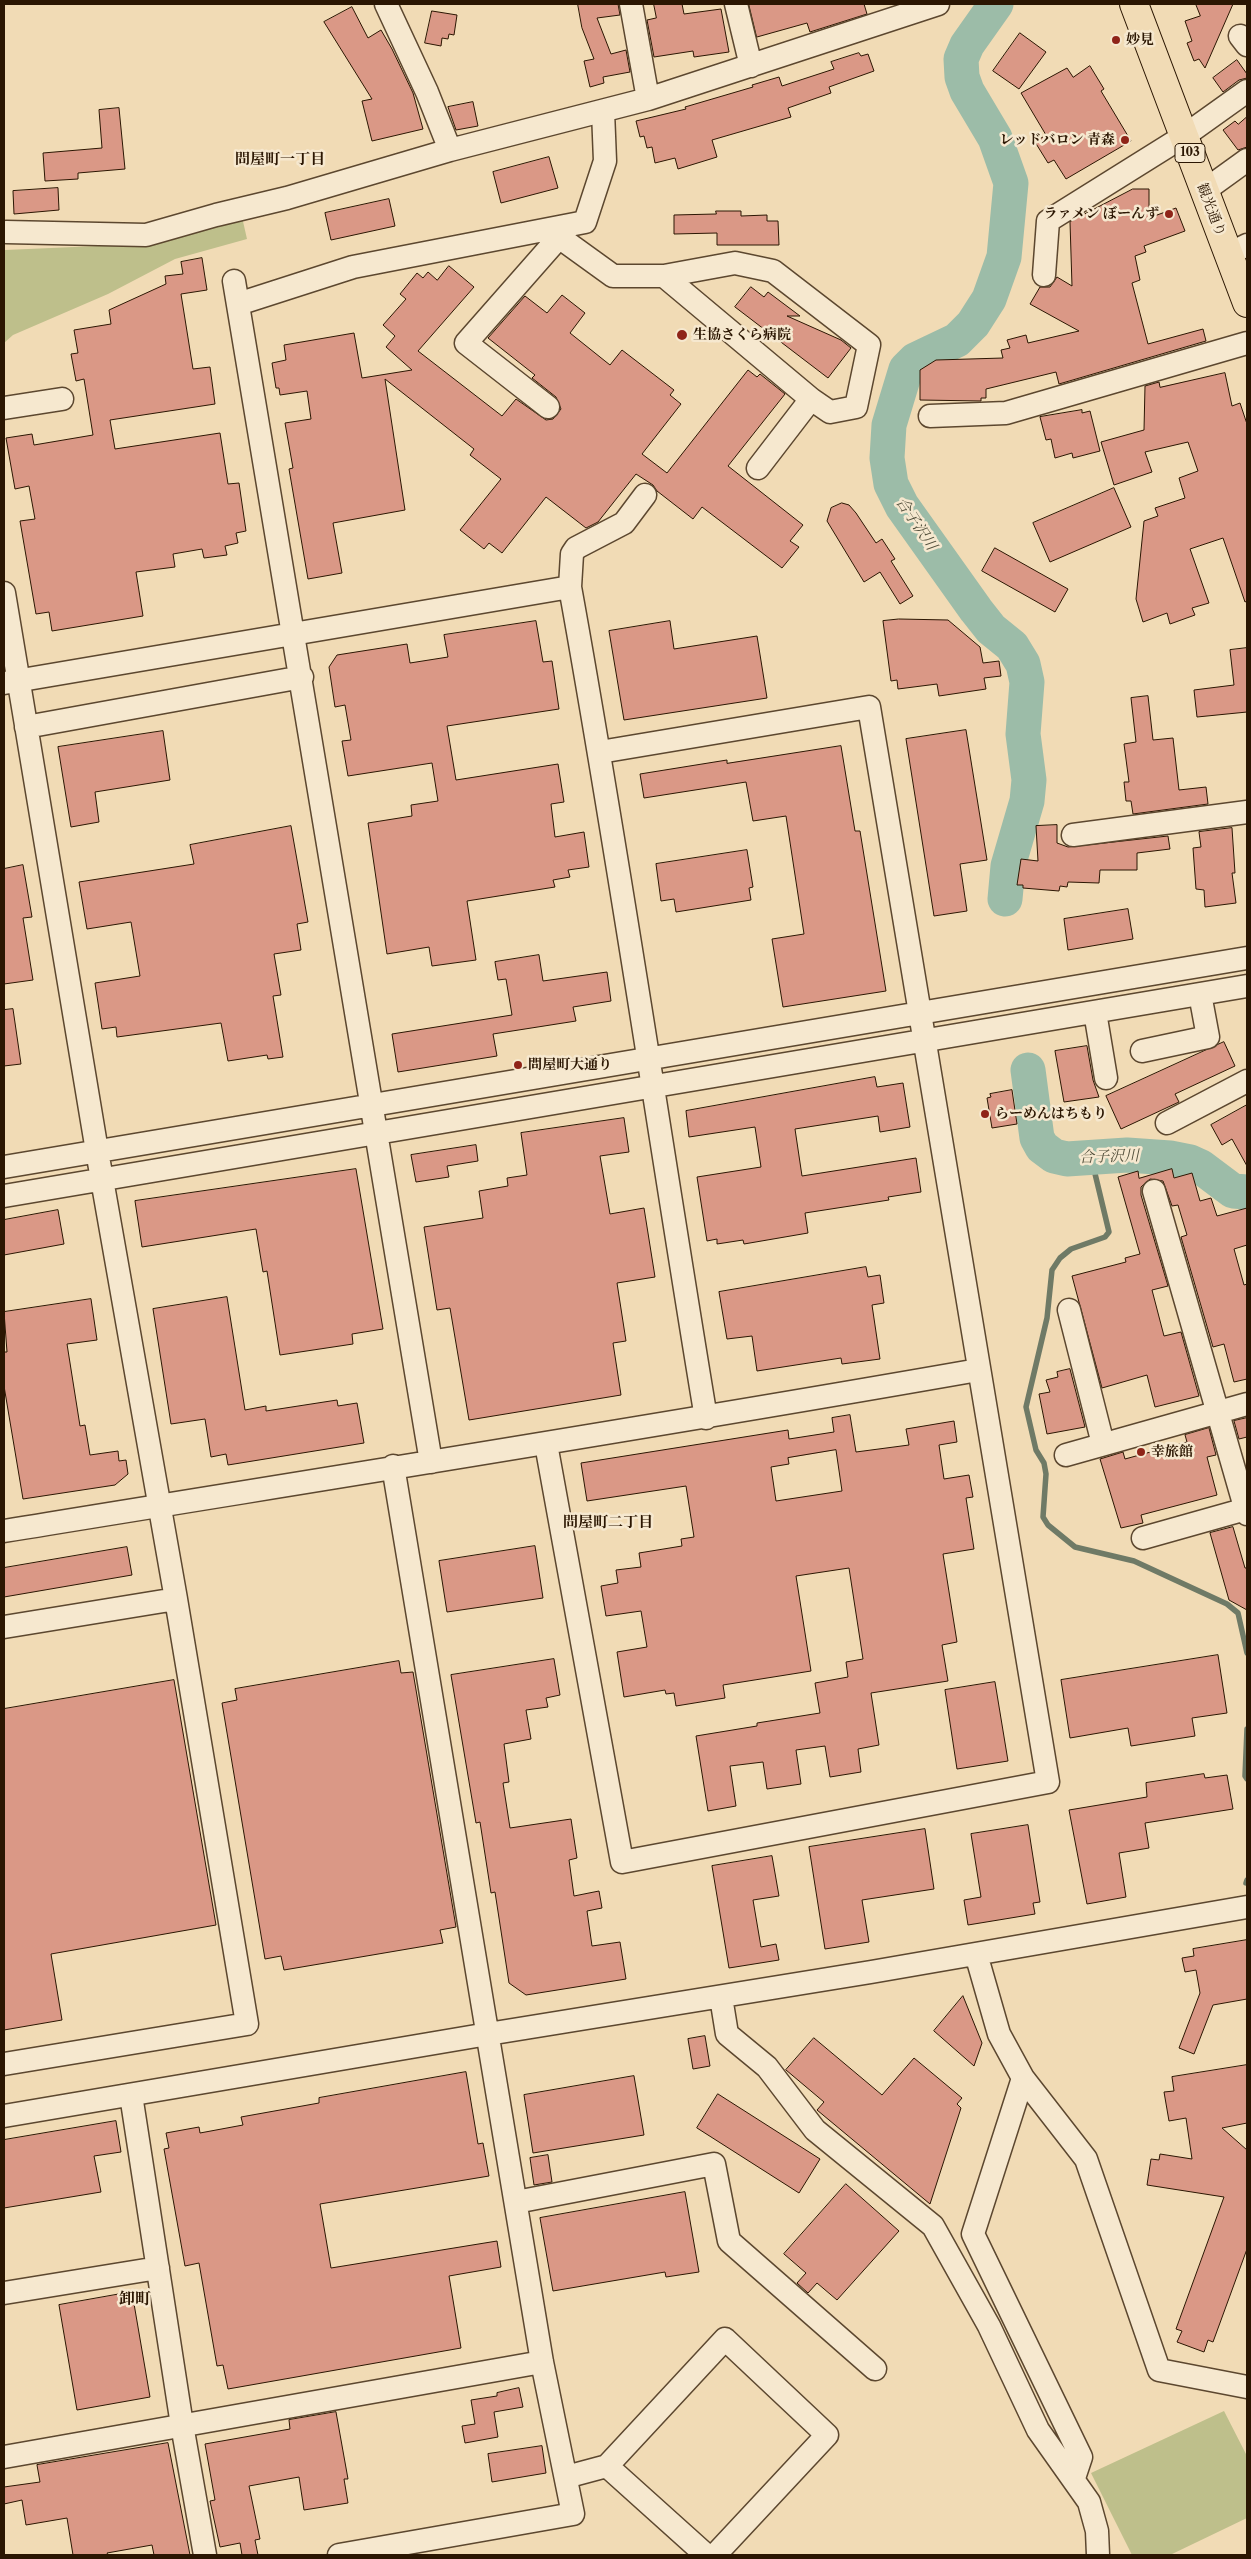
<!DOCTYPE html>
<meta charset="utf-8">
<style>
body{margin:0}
#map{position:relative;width:1251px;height:2559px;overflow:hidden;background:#f1dbb5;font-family:"Libre Caslon Text",serif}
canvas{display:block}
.frame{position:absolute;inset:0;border:5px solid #2b1602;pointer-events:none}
</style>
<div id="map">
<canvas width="1251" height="2559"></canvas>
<div class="frame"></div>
</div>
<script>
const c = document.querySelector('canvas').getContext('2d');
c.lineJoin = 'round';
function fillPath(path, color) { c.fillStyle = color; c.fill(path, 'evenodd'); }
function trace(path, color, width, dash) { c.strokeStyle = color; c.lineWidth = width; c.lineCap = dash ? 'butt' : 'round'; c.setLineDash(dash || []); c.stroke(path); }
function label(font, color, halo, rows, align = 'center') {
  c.font = font + ' "Libre Caslon Text","Noto Serif JP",serif'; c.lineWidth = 5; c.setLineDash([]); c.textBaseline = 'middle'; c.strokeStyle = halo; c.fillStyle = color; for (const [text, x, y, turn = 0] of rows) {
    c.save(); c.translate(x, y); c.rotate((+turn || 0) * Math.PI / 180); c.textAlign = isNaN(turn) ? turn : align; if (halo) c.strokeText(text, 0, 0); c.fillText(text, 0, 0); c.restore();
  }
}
fillPath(new Path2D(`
 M242 217 247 239 175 259 108 294 13 335 4 343V245L5 250 143 244Z
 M1224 2411 1247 2456V2518L1170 2555H1132L1091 2473Z`), '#bebf8b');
trace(new Path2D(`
 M1091 1157 1109 1232 1105 1237 1071 1249 1060 1258 1052 1270 1047 1318 1026 1407 1036 1450 1044 1463 1046 1474 1043 1517 1048 1525 1075 1547 1134 1561 1227 1604 1238 1613 1247 1653
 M1247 1729 1245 1776 1247 1779
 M1246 1883 1247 1880`), '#6f7a66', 5.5);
trace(new Path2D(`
 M996 4 967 45 961 59 962 77 967 91 995 138 1011 183 1004 257 989 299 973 324 957 340 915 360 906 369 889 425 887 458 891 484 902 506 976 610 991 629 1012 646 1023 664 1027 682 1023 734 1029 780 1027 801 1008 866 1005 899
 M1028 1070 1037 1138 1042 1147 1054 1156 1067 1159 1127 1155 1170 1158 1190 1162 1201 1167 1233 1191 1247 1192`), '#9cbca8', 35);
const building = new Path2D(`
 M578 4H618L620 15 597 18 611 54 626 50 630 72 603 77 604 83 590 87 584 61 594 59 582 28Z
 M654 4H682L684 14 721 9 729 52 694 57 693 51 654 57 647 20 656 18Z
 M749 4H864L867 14 810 32 807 23 757 37Z
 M1196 4H1233L1205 68 1199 59 1194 61 1187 43 1192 41 1185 21 1200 16Z
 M352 7 368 38 381 30 392 49 413 93 423 129 372 141 362 101 372 99 324 22Z
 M432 11 457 15 454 35 449 34 448 39 442 38 441 46 425 43Z
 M1020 33 1046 52 1019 89 993 71Z
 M859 53 861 56 868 54 874 71 829 87 831 93 788 108 791 117 712 140 717 157 678 169 675 158 655 163 652 147 647 148 644 136 640 137 636 121 686 109 685 107 753 87 752 85 779 77 782 86 834 69 831 62Z
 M1237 60 1247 74V78L1239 80 1223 92 1213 78Z
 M1090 66 1104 89 1101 91 1131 141 1066 179 1054 160 1048 163 1035 142 1046 135 1021 93 1067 68 1073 77Z
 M473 102 478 126 456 130 448 107Z
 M119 108 125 169 78 173V179L45 181 43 153 102 148 99 110Z
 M1247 117V147L1238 150 1223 130 1235 121 1238 124Z
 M549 157 558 188 501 203 493 172Z
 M58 188 59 210 14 214 13 191Z
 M1133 189H1149V218L1176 208 1185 231 1144 246 1146 252 1135 256 1140 280 1132 283 1148 344 1203 329 1206 341 1059 384 1056 372 986 389V398H981V401L920 400V370L936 360 1003 358 1001 350 1010 348 1007 340 1026 335 1028 343 1079 331 1030 304 1040 287H1050L1057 277 1072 286 1070 222Z
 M389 199 395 226 331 240 325 213Z
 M716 211H741V216L767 215V221H778L779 245H717V233L674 234V215L716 214Z
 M202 258 207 290 181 294 193 369 210 367 215 404 110 420 115 449 220 433 228 484 239 483 246 531 236 533 238 543 225 546 227 555 204 558 202 549 173 554 175 567 136 572 143 616 52 631 49 612 36 614 20 521 35 519 29 486 15 489 6 438 32 434 34 445 93 435 84 379 76 381 71 354 78 353 74 330 111 324 109 310 166 284 165 276 183 274 181 262Z
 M449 266 474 287 418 351 502 416 516 399 546 420 553 419 561 409 556 397 532 378 535 375 488 338 525 296 547 313 562 295 585 313 570 333 610 365 622 350 674 390 670 395 681 404 642 454 667 473 748 370 757 377 760 374 785 394 728 466 803 525 790 541 799 547 782 568 702 507 693 519 657 491 653 485 636 474 598 522 586 528 546 497 502 553 489 543 484 549 460 530 501 479 470 455 474 449 385 379 405 510 333 523 342 573 308 579 289 469 293 468 285 423 311 419 307 391 280 395 279 388H276L272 363 286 360 284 345 354 333 362 378 412 370 386 347 395 336 383 325 406 299 400 294 417 273 423 278 428 272 437 280Z
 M751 287 764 297 768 292 800 316H787L841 340 851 348 828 378 735 307Z
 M1225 373 1232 406 1240 403 1247 424V601L1245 602 1223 538 1190 549 1209 603 1192 608 1195 615 1170 624 1167 613 1143 622 1136 599 1144 521 1158 516 1155 508 1185 498 1179 478 1198 471 1188 442 1145 452 1152 472 1114 485 1101 442 1144 430 1145 386 1159 382 1160 387Z
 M1082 410V413L1090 411 1100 451 1073 458 1072 453 1055 458 1051 439 1046 440 1040 417Z
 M1114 488 1131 527 1050 562 1033 523Z
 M842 503 849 505 856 513 876 543 882 539 895 559 891 561 913 596 900 604 880 572 864 582 827 521 831 508Z
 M995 548 1068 589 1055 612 982 571Z
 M899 619 948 620 980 647 983 663 999 661 1001 676 984 678 986 689 939 696 937 684 898 689 897 680 891 681 883 621Z
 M536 621 543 662 552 661 559 709 447 726 456 780 558 764 564 802 551 804 555 837 584 832 589 867 568 870 570 877 553 880 555 887 467 901 476 960 432 966 429 947 387 954 368 823 412 816 411 805 438 801 432 763 348 776 342 741 351 740 345 705 335 707 329 667 337 655 407 644 410 663 448 657 444 635Z
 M670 621 674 649 757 636 767 698 624 720 609 631Z
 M1247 648V712L1197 717 1194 690 1234 685 1230 650Z
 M1148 696 1153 740 1173 738 1179 790 1206 787 1208 804 1133 814 1131 801H1126L1124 782H1129L1124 744 1136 742 1131 698Z
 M966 730 987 860 960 864 967 911 934 916 906 739Z
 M163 731 170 780 95 792 99 822 71 827 58 747Z
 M841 746 855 831H860L886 991 783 1007 772 939 804 934 786 816 753 821 746 782 644 798 640 774 727 760V763Z
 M1057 825V843L1068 847 1168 836 1170 849 1137 853V870H1100L1099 883 1068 882 1067 887 1060 886 1059 891 1023 888V885H1017L1021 859 1038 861 1036 826Z
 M291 826 308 922 297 924 301 950 274 954 281 995 273 996 283 1057 268 1059 267 1055 228 1061 221 1023 117 1037 116 1027 102 1029 95 983 140 976 131 922 87 929 79 882 194 864 190 845Z
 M1232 828 1235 873H1232L1236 903 1205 907 1204 890 1196 889 1193 848 1201 847 1199 832Z
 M747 850 753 887 749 888 751 900 676 912 674 899 661 901 656 864Z
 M23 865 32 917 23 918 33 980 4 984V869Z
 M1128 909 1133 939 1068 950 1064 919Z
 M539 955 543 981 607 972 611 1001 573 1007 576 1021 493 1034 497 1056 398 1072 392 1034 512 1015 506 979 498 980 495 962Z
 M13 1009 21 1064 4 1066V1010Z
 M1224 1042 1235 1066 1175 1094 1179 1102 1121 1129 1106 1096Z
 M1087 1046 1093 1080 1099 1097 1064 1102 1055 1051Z
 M875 1077 877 1087 903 1083 910 1127 880 1132 878 1116 795 1129 802 1176 916 1158 921 1192 888 1197 889 1200 805 1213 808 1233 744 1244 743 1240 717 1244V1239L707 1241 697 1177 761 1167 755 1127 689 1137 686 1111Z
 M1012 1090 1017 1124 992 1128 987 1098 991 1097 990 1094Z
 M1247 1105V1166L1232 1139 1222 1145 1211 1125Z
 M624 1118 629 1152 600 1156 610 1214 644 1208 655 1277 617 1283 626 1341 613 1343 621 1395 469 1420 450 1308 437 1310 424 1227 483 1218 479 1191 508 1186 507 1178 527 1175 521 1133Z
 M476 1145 478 1161 447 1166 449 1177 416 1182 411 1155Z
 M356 1169 383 1329 352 1334 353 1344 280 1355 267 1271 263 1272 256 1229 142 1247 135 1201Z
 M1172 1169 1174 1178 1192 1173 1200 1201 1211 1198 1217 1216 1247 1208V1245L1234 1249 1244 1285 1247 1284V1379L1234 1382 1224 1344 1213 1347 1181 1237 1187 1235 1178 1205 1172 1206 1163 1181 1150 1179 1141 1187V1195L1168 1286 1152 1290 1164 1336 1181 1332 1199 1396 1155 1407 1147 1375 1102 1388 1072 1276 1126 1262 1125 1258 1140 1254 1118 1177 1138 1171 1139 1178Z
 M58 1210 64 1244 4 1255V1220Z
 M866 1267 868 1277 880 1275 884 1303 872 1305 880 1359 842 1364 841 1358 757 1371 752 1336 727 1339 719 1292Z
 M227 1297 245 1410 266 1406V1411L337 1400 338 1406 357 1403 364 1443 228 1465 226 1454 211 1457 205 1419 171 1424 153 1309Z
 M91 1299 97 1340 67 1344 80 1426 85 1425 90 1455 118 1451 119 1461 126 1460 128 1474 115 1485 23 1499 4 1386V1352H7L4 1312Z
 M1070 1369 1085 1427 1047 1434 1039 1394 1050 1392 1046 1380 1058 1377 1057 1372Z
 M850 1415 856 1452 909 1445 906 1429 954 1421 957 1442 939 1445 944 1479 969 1475 973 1497 966 1498 974 1549 943 1554 957 1642 942 1645 948 1681 871 1693 879 1745 858 1749 861 1772 830 1777 825 1746 796 1750 801 1784 767 1789 763 1762 730 1766 736 1806 708 1811 696 1736 757 1726V1723L820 1713 815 1683 848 1677 846 1662 863 1659 849 1568 796 1576 811 1671 723 1685 725 1698 676 1706 674 1693 666 1694 665 1690 624 1697 617 1652 647 1647 641 1611 606 1616 601 1586 618 1583 616 1570 641 1567 639 1553 682 1546 681 1539 694 1537 686 1486 587 1501 581 1463 788 1430 789 1439 834 1432 832 1418ZM836 1450 842 1491 776 1501 771 1467 789 1464 788 1458Z
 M1247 1418V1437L1239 1439 1234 1421Z
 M1209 1428 1216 1455 1207 1457 1217 1495 1141 1515 1143 1523 1121 1528 1100 1459 1123 1452 1125 1459 1187 1442 1185 1435Z
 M1233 1527 1245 1568H1247V1610L1229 1600 1210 1533Z
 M535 1546 543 1598 447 1612 439 1561Z
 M127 1547 132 1575 4 1597V1568Z
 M1218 1655 1227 1713 1192 1718 1195 1736 1131 1746 1128 1728 1070 1738 1061 1680Z
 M554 1659 560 1695 546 1698 548 1707 526 1710 531 1739 504 1744 509 1782 503 1783 510 1828 571 1819 577 1858 569 1860 574 1896 599 1891 602 1908 587 1911 592 1946 620 1942 626 1979 526 1995 509 1983 495 1892 491 1893 480 1822 476 1823 451 1675Z
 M399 1661 401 1673 413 1672 456 1927 440 1930 443 1943 284 1970 281 1956 265 1959 222 1703 237 1700 235 1689Z
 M174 1680 216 1925 51 1954 62 2020 4 2030V1709Z
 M995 1682 1008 1761 957 1769 945 1690Z
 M1204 1774 1205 1778 1227 1775 1233 1809 1145 1823 1149 1848 1119 1853 1126 1897 1087 1904 1069 1810 1147 1797 1146 1783Z
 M1028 1825 1040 1902 1033 1903 1035 1914 968 1925 964 1900 981 1897 971 1834Z
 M925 1829 934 1889 862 1900 869 1942 825 1949 809 1847Z
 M772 1856 779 1896 753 1900 761 1947 776 1944 779 1960 729 1968 712 1866Z
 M1247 1940V1999L1213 2005 1194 2054 1179 2048 1200 1993 1196 1970 1185 1972 1182 1958 1194 1956 1193 1949Z
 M963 1996 982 2043 974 2066 934 2031Z
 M705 2036 710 2066 693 2069 688 2039Z
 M814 2038 882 2095 914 2058 962 2098 957 2104 961 2108 930 2204 817 2110 824 2102 786 2070Z
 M1247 2065V2123L1222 2128 1247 2150V2249L1213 2342 1208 2340 1204 2352 1177 2342 1182 2331 1176 2329 1224 2197 1147 2185 1151 2159 1159 2160 1160 2154 1192 2159 1186 2118 1169 2121 1164 2092 1174 2091 1172 2077Z
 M466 2072 478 2144 483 2143 489 2176 320 2204 331 2268 497 2241 501 2267 449 2276 461 2348 228 2389 223 2365 217 2366 199 2263 185 2266 164 2149 169 2148 166 2133 199 2127 200 2133 243 2125 241 2117 319 2103V2098Z
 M634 2076 644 2135 533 2153 524 2095Z
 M718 2094 820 2159 799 2193 697 2128Z
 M116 2121 121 2152 94 2156 101 2192 4 2208V2140Z
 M548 2155 552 2182 534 2185 530 2158Z
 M846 2184 899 2231 837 2300 817 2283 808 2293 797 2283 806 2273 784 2254Z
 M685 2192 699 2272 666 2277 665 2272 553 2291 540 2218Z
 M132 2292 150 2397 77 2410 59 2305Z
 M519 2388 523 2407 494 2412 498 2437 465 2443 462 2426 475 2424 471 2400 497 2396V2393Z
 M336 2412 348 2479H344L348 2503 304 2510 299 2477 249 2486 260 2539 255 2540 258 2555H242L240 2543 220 2547 210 2501 215 2500 205 2444 290 2429 289 2420Z
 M168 2443 190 2555H154L152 2545 107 2553 108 2555H73L67 2518 26 2525 22 2500 4 2504V2487L40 2482 37 2465Z
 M542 2446 546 2473 492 2482 488 2454Z`);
fillPath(building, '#da9886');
trace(building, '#2b1602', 1);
const minor = new Path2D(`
 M386 4 427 92 450 150
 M631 4 648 99
 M736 4 751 66
 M1240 36 1247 45
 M1204 191 1247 160
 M6 232 146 235 216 215 287 198 450 150 648 99 938 4
 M559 237 613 276H664L811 399 758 468
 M1229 254 1247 245
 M1044 275 1048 221 1184 136 1247 91
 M664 276 735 263 773 271 869 345 856 407 830 412 811 399
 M234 281 431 1462
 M238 304 353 267 585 222 605 161 603 111
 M548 407 466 343 568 227
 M4 408 62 399
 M930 416 1006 413 1247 343
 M570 587 572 554 576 548 624 523 645 495
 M4 593 97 1151 176 1599 4 1627
 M4 683 570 587C620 863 660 1141 706 1418
 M26 727 302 677
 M1073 835 1247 812
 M1095 1012 1106 1078
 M1142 1051 1208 1037 1200 994
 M1167 1123 1247 1081
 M4 1167 1247 958
 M1154 1191 1247 1514
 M4 1196 1247 986
 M1069 1310 1103 1444
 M546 1444 622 1862 1048 1782 869 707 600 752
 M1066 1455 1247 1404
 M4 1531C329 1478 654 1427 978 1370
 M1143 1538 1246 1509
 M976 1954 999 2034 1023 2078 1086 2159 1159 2370 1247 2387
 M721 1997 727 2034 767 2067 815 2130 933 2226 989 2326 1038 2430 1089 2502 1097 2531 1098 2555
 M4 2064 247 2024 176 1599
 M1023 2078 973 2234 1081 2457 1074 2478
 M131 2095 182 2425 205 2555
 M4 2116 488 2034 871 1972 1247 1907
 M516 2202 714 2164 729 2241 875 2369
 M4 2293 158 2268
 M4 2457 542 2362
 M607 2466 706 2555
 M566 2477 607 2466 725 2339 827 2435 715 2555
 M339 2555 573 2514 542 2362 393 1466`);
const highway = new Path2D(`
 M1134 4 1247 303`);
trace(minor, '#5c472f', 25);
trace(highway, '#2b1602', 30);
trace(minor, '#f6e8cf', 22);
trace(highway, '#f1dbb5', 28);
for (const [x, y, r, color] of [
 [1116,40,5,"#8f2418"],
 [1125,140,5,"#8f2418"],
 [1169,214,5,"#8f2418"],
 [682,335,6,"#8f2418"],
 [518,1065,5,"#8f2418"],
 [985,1114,5,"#8f2418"],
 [1141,1452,5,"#8f2418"]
]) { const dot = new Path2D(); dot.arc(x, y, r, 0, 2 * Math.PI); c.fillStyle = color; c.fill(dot); trace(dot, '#f6e8cf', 2); }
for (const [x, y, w] of [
 [1190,153,30]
]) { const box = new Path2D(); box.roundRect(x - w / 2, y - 9.5, w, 19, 4); c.fillStyle = '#f6e8cf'; c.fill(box); trace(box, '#2b1602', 1); }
label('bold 12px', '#2b1602', null, [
 ["103",1190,153]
]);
label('bold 14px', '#2b1602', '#f6e8cf', [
 ["妙見",1126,40],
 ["レッドバロン 青森",1115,140,"right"],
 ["ラァメン ぼーんず",1159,214,"right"],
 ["生協さくら病院",693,335],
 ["問屋町大通り",528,1065],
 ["らーめんはちもり",995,1114],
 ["幸旅館",1151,1452]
], 'left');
label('14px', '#2b1602', '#f6e8cf', [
 ["観光通り",1211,210,69]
]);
label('bold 15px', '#2b1602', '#f6e8cf', [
 ["問屋町一丁目",280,160],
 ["問屋町二丁目",608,1523]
]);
label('italic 15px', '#53503c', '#f6e8cf', [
 ["合子沢川",916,524,56],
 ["合子沢川",1109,1157,-2]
]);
label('bold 16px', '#2b1602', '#f6e8cf', [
 ["卸町",135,2299]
]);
</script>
